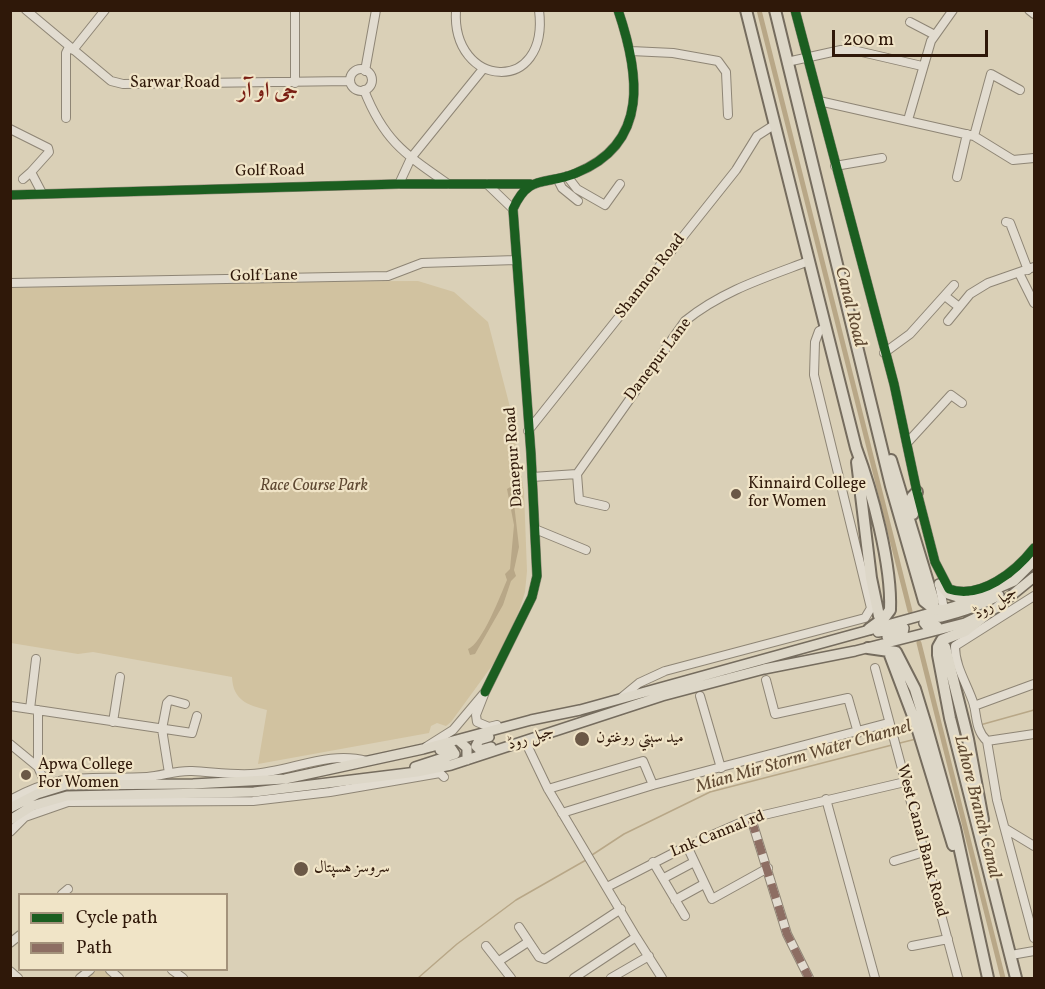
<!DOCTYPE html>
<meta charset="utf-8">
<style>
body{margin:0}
#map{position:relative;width:1045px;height:989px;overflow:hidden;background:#dad0b7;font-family:Vollkorn,serif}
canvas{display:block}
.frame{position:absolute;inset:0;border:12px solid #2f1809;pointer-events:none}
.legend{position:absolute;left:18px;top:893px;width:210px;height:78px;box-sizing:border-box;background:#f0e4c7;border:2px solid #a3927b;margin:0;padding:8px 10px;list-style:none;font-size:18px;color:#2f1809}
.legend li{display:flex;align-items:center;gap:12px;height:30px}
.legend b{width:30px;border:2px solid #a3927b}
.scale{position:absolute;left:832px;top:30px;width:156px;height:27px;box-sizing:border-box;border:3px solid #2f1809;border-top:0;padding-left:8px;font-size:18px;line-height:21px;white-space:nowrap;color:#2f1809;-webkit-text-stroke:4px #f0e4c7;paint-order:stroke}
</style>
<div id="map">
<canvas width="1045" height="989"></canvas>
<div class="frame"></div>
<ul class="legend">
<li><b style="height:8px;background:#1b5e20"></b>Cycle path</li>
<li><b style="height:8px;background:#8d6e63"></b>Path</li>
</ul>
<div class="scale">200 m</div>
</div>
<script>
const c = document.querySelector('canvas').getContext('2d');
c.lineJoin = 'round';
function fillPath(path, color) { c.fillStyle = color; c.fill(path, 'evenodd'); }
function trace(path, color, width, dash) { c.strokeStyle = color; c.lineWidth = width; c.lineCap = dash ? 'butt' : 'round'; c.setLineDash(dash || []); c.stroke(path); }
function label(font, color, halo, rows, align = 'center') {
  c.font = font + ' Vollkorn,Amiri,serif'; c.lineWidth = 4.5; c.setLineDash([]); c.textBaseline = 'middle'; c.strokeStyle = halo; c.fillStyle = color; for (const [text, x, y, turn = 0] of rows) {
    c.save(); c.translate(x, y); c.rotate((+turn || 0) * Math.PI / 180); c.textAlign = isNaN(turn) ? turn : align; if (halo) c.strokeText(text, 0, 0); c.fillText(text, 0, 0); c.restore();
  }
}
fillPath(new Path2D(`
 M418 281 454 292 488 322 511 411 524 492 527 571 525 592 519 611 502 652 451 722 446 726 437 723 431 726 429 733 258 764 267 710C247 705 233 700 232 677L93 652 78 654 11 643V288L177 282Z
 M93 970H108L117 978H84Z`), '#d1c2a0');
fillPath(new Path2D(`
 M512 486 519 547 514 570 516 576 511 581 503 605 475 654 470 655 468 649C482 644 501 594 507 580L505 574 510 569 514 525 507 489Z`), '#b8a787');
trace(new Path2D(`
 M980 725 1034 710
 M900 743 916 739
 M592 855 624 834 710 792 892 745
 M418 978 457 944 516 900 586 860`), '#b8a787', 1.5);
trace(new Path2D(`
 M759 10 910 611
 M919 643 1003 978`), '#b8a787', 5);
const minor = new Path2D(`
 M26 10 111 81 123 84 350 81
 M456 10C451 89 550 96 539 10
 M795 10 894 384 917 492 935 562 949 589C981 600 1016 571 1034 548
 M1029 10 1034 14
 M910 22 933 34
 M73 50 105 10
 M631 51 673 53 718 61 726 72 728 115
 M787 62 841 50H853L922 66
 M350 80a11 11 0 1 1 22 0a11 11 0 1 1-22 0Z
 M365 71 376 10
 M295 83V10
 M364 90C384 141 405 154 448 184
 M819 101 974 136 1013 160 1034 158
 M66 118V53L69 47
 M908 120 931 41 953 10
 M10 129 48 148 49 152 31 172 42 193
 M974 136 991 74 1020 90
 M835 166 882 158
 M567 176 577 189 605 205 620 184
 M957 177 967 134
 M23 179 31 172
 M558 180 562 188 578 201
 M399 184 411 158 483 69
 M487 184 513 209
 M10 195 399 184H530
 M1006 222 1010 223 1028 270
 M1019 273 1034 303
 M10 283 388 276 422 263 516 260
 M945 296 959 307
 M948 321 970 294 988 283 1034 267
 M884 353 910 334 954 285
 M528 431 736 170 757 136 774 125
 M907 443 951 395 962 403
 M577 474 579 500 605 506
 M532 477 577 474 685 321C722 291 764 278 809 261
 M535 529 586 550
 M939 584 944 609
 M875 668 958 978
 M766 680 775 714 848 698 858 733
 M485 692 532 597 537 576 531 454 513 209C529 173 545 186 576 173 651 143 639 72 618 10
 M700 696 721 768
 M622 697 639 683 665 671 865 618 871 608 814 375 815 342 819 331 825 328
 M10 706 192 733 197 716
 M974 706 1034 684
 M30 709 36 659
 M113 722 120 677
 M525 741 548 789 636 937 574 978
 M987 741 997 800 1034 938
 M987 741C976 731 977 718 974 705 968 685 955 668 955 646L1034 596
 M987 741 1034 734
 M10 744 38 767 45 783
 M426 747 453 730 485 692 476 715 477 722 489 727 497 725
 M38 767V710
 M169 773 162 729 167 703 170 700 185 704
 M548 789 643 761 653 785
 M826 799 875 978
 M10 800C66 770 89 780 147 777 162 776 177 770 192 771 212 772 231 775 251 774 291 772 327 750 367 761
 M562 813 653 785 888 723
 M751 818 787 934 809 978
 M1006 829 1034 846
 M10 832 25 817 68 802 253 801 330 792 440 773 444 777
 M687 846 712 899 768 868
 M894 861 924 852
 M653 862 685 916
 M664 878 694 862
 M607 887 687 846 751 818 905 782
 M62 894 68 889
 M675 900 704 884
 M519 927 539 957 545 959 621 909
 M636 937 662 978
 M10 943 20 935
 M486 946 511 978
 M912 946 948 939
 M1011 955 1034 951
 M499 961 528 942
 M110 970 119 978
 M172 970 183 978
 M10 971 18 978
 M80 978 90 970
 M611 978 649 956`);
const major = new Path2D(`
 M939 584 948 594 970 601
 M937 626 928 628 924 623C929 618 934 618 941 617 962 612 981 606 999 595
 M878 632 904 628 903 633 887 637
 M489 737 479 740 476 746 480 750 491 747
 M458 740 467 748V760
 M415 767 455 754 451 748 440 750
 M10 808 37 794 66 785 193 784 285 779 423 749 531 720 580 710 956 606 1014 581 1034 561
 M10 820 32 806 67 796 254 792 417 772 451 765 662 696 764 669 855 651 965 623 996 608 1034 577`);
const highway = new Path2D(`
 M746 10 856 448C872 491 892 565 890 610L884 618 869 629
 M775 10 891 486 924 601 934 609 942 610
 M891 460 934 602
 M857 462 871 578 879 616
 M913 514 912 497 917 492
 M987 614 965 631 942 640 938 647V655L950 718 1016 978
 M945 647 968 739 983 820
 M868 648 896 652 915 689 926 725 955 828 988 978
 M890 655 916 724 953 845`);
trace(minor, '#8e8575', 10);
trace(major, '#756c5e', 12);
trace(highway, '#756c5e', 14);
trace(minor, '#e2dcd0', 8);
trace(major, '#ddd7c8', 9);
trace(highway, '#ddd7c8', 10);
trace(new Path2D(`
 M751 818 787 934 809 978`), '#8d6e63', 8, [15, 8]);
trace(new Path2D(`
 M795 10 894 384 917 492 935 562 949 589C981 600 1016 571 1034 548
 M10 195 399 184H530
 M485 692 532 597 537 576 531 454 513 209C529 173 545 186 576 173 651 143 639 72 618 10`), '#1b5e20', 9);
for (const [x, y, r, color] of [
 [736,494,6,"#6b5846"],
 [582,739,8,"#6b5846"],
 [26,775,6,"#6b5846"],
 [301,869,8,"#6b5846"]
]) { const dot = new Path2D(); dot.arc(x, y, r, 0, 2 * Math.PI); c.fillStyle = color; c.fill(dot); trace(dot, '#f0e4c7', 2); }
label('16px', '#2f1809', '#f0e4c7', [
 ["Sarwar Road",175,84],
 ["Golf Road",270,172,-1],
 ["Golf Lane",264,277,-1],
 ["Shannon Road",651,277,-52],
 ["Danepur Lane",659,360,-53],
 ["Danepur Road",515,457,-94],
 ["جیل روڈ",996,604,-32],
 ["جیل روڈ",531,739,-18],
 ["Lnk Cannal rd",718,835,-22],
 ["West Canal Bank Road",921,841,75]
]);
label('16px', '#2f1809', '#f0e4c7', [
 ["Kinnaird College",748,485],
 ["for Women",748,503],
 ["مید سېټي روغتون",596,739],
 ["Apwa College",38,766],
 ["For Women",38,784],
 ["سروسز ہسپتال",314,869]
], 'left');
label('italic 16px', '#5d4731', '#f0e4c7', [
 ["Race Course Park",314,487]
]);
label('italic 18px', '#604a33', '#f0e4c7', [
 ["Canal Road",849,307,76],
 ["Mian Mir Storm Water Channel",804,758,-16],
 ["Lahore Branch Canal",976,807,76]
]);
label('bold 22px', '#7a1f14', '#f0e4c7', [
 ["جی او آر",268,93]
]);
</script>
